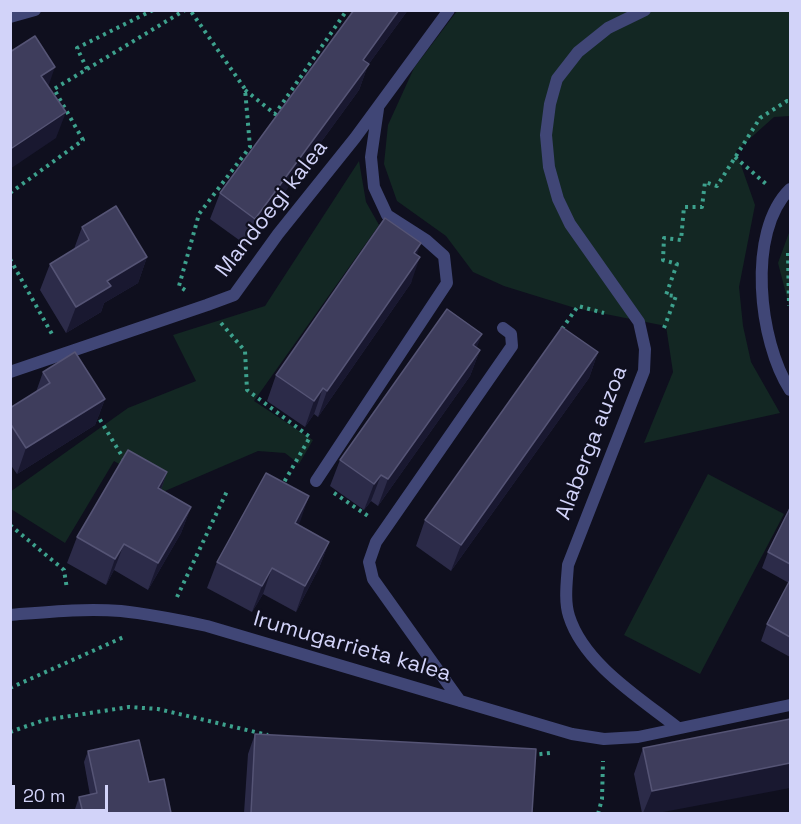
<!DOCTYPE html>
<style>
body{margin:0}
#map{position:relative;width:801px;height:824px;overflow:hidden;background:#0f0f1e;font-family:"Space Grotesk",sans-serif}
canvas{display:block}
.frame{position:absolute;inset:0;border:12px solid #d2d3f9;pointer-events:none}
.scale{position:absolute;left:12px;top:785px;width:96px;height:27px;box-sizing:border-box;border:3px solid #d2d3f9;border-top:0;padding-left:8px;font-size:18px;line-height:21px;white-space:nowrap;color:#d2d3f9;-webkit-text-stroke:4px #0f0f1e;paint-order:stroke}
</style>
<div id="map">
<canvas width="801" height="824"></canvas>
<div class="frame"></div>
<div class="scale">20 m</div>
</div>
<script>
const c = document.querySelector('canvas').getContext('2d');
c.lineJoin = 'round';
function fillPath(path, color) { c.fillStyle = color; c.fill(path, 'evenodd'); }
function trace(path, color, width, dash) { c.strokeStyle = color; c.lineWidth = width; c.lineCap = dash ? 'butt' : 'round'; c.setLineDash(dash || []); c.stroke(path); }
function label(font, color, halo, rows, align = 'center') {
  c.font = font + ' "Space Grotesk",sans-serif'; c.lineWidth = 4.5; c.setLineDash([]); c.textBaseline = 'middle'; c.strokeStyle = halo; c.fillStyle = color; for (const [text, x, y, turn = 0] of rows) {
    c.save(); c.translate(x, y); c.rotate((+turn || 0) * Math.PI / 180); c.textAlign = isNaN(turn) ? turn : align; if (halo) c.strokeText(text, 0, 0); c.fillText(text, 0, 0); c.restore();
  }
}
fillPath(new Path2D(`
 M457 11H790V116L774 117 736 151 755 205 739 287 743 326 751 362 780 413 644 443 673 372 666 326 575 308 504 286 473 272 446 236 397 201 384 164 388 125 414 68Z
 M359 161 366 202 379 225 254 401 313 440 299 464 285 453 258 451 165 491 114 461 65 543 11 509 10 492 128 408 196 381 173 335 265 306Z
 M790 230V309L778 263Z
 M708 474 784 514 700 674 624 635Z`), '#132723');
trace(new Path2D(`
 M87 69 77 48 153 10
 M245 90 275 114 347 10
 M735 157 766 184
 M10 193 83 140 54 89 185 10
 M788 253 789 306
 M10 259 53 336
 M185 290 179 286 199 214 250 147 245 89 190 10
 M221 323 245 351 247 390 310 437 283 484
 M664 328 676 296 666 295 677 264 663 260 664 238 681 240 684 207H702L705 182 717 186 760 118 787 101H790
 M562 329 578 306 604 313
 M96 413 125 461
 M334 493 368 516
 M10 525 64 570 67 589
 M177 597 228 489
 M10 688 126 636
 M10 732 44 720 129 707 158 709 268 735
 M532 755 550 753 553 751
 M598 814 602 799 603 761`), '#3da18d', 4, [3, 4.5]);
trace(new Path2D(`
 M645 10 608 28 578 52 557 79 550 104 546 135 549 167 558 199 570 224 639 322 645 349 644 371 568 565C567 581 564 600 569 616 584 664 640 698 678 728
 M10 17 35 10
 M790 189C746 232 759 342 790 390
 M10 372 207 305 234 295 278 234 355 138 449 10
 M316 481 447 283 444 256 426 240 387 215 374 187 371 157 378 109
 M10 615C47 612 84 608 121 611 150 614 179 620 207 626L572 734 604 739 638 737 790 705
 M460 701 373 579 369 562 376 542 512 346 511 334 503 328`), '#404676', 12);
fillPath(new Path2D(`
 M353 10H408L368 65 359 90 246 245 210 219 220 193Z
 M82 227 147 257 138 283 104 303 101 312 66 333 40 290 50 264 74 249Z
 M417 254 411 283 318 417 314 414 305 427 267 401 276 375Z
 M477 348 480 350 470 376 378 506 371 501 364 510 330 486 340 460Z
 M598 352 589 378 451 571 416 546 425 520Z
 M43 372 105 399 95 425 17 474 10 464V408L36 392Z
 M167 472 161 490 191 507 181 533 148 590 114 570 106 585 67 563 77 537Z
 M309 496 298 525 329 542 319 568 296 612 263 594 252 612 207 588 217 562Z
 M790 508V657L761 641 767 624 789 583 762 568 768 552Z
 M255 734 532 813H244L248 754Z
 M643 748 658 813H642L634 774Z
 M88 751 149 782 171 813H76L75 809 79 797 90 795 84 762Z`), '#2c2b49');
fillPath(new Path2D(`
 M399 10H408L368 65 359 90 246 245 255 219 363 60Z
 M55 67 46 93 41 76Z
 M66 112 56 138 10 169V152L12 148Z
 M421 243 412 269 414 253Z
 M147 257 138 283 104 303 101 312 66 333 76 307 107 281Z
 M420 257 411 283 318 417 327 391Z
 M482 334 472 360 473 345Z
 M480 350 470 376 378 506 388 479Z
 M598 352 589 378 451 571 461 545Z
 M323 388 314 414 305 427 314 401Z
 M105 399 95 425 17 474 26 448Z
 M167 472 158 498V488Z
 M381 475 371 501 364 510 374 484Z
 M309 496 300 522 285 549 295 523Z
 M191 507 181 533 148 590 158 563Z
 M329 542 319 568 296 612 305 586Z
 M124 544 114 570 106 585 115 559Z
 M272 568 263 594 252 612 262 586Z
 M790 763V788L658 813H643L652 791Z`), '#191830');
const building = new Path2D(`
 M354 10H399L363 60 369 64 255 219 220 193Z
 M35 36 55 67 41 76 66 112 12 148 10 146V52Z
 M116 206 147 257 107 281 111 286 76 307 50 264 89 240 82 227Z
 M385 218 421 243 414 253 420 257 327 391 323 388 314 401 276 375Z
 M447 309 482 334 473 345 480 350 388 479 381 475 374 484 340 460Z
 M562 327 598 352 461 545 425 520Z
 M75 352 105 399 26 448 10 423V408L50 383 43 372Z
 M128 450 167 472 158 488 191 507 158 563 124 544 115 559 77 537Z
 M266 473 309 496 295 523 329 542 305 586 272 568 262 586 217 562Z
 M790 508V564L768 552Z
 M790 580V637L767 624Z
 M790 719V763L652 791 643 748Z
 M255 734 536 749 532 813H251Z
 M139 740 149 782 164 779 171 813H83L79 797 97 793 88 751Z`);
fillPath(building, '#3e3d5c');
trace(building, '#555475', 1.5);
label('22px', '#d2d3f9', '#0f0f1e', [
 ["Mandoegi kalea",272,209,-52],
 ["Alaberga auzoa",592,443,-69],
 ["Irumugarrieta kalea",352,647,16]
]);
</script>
